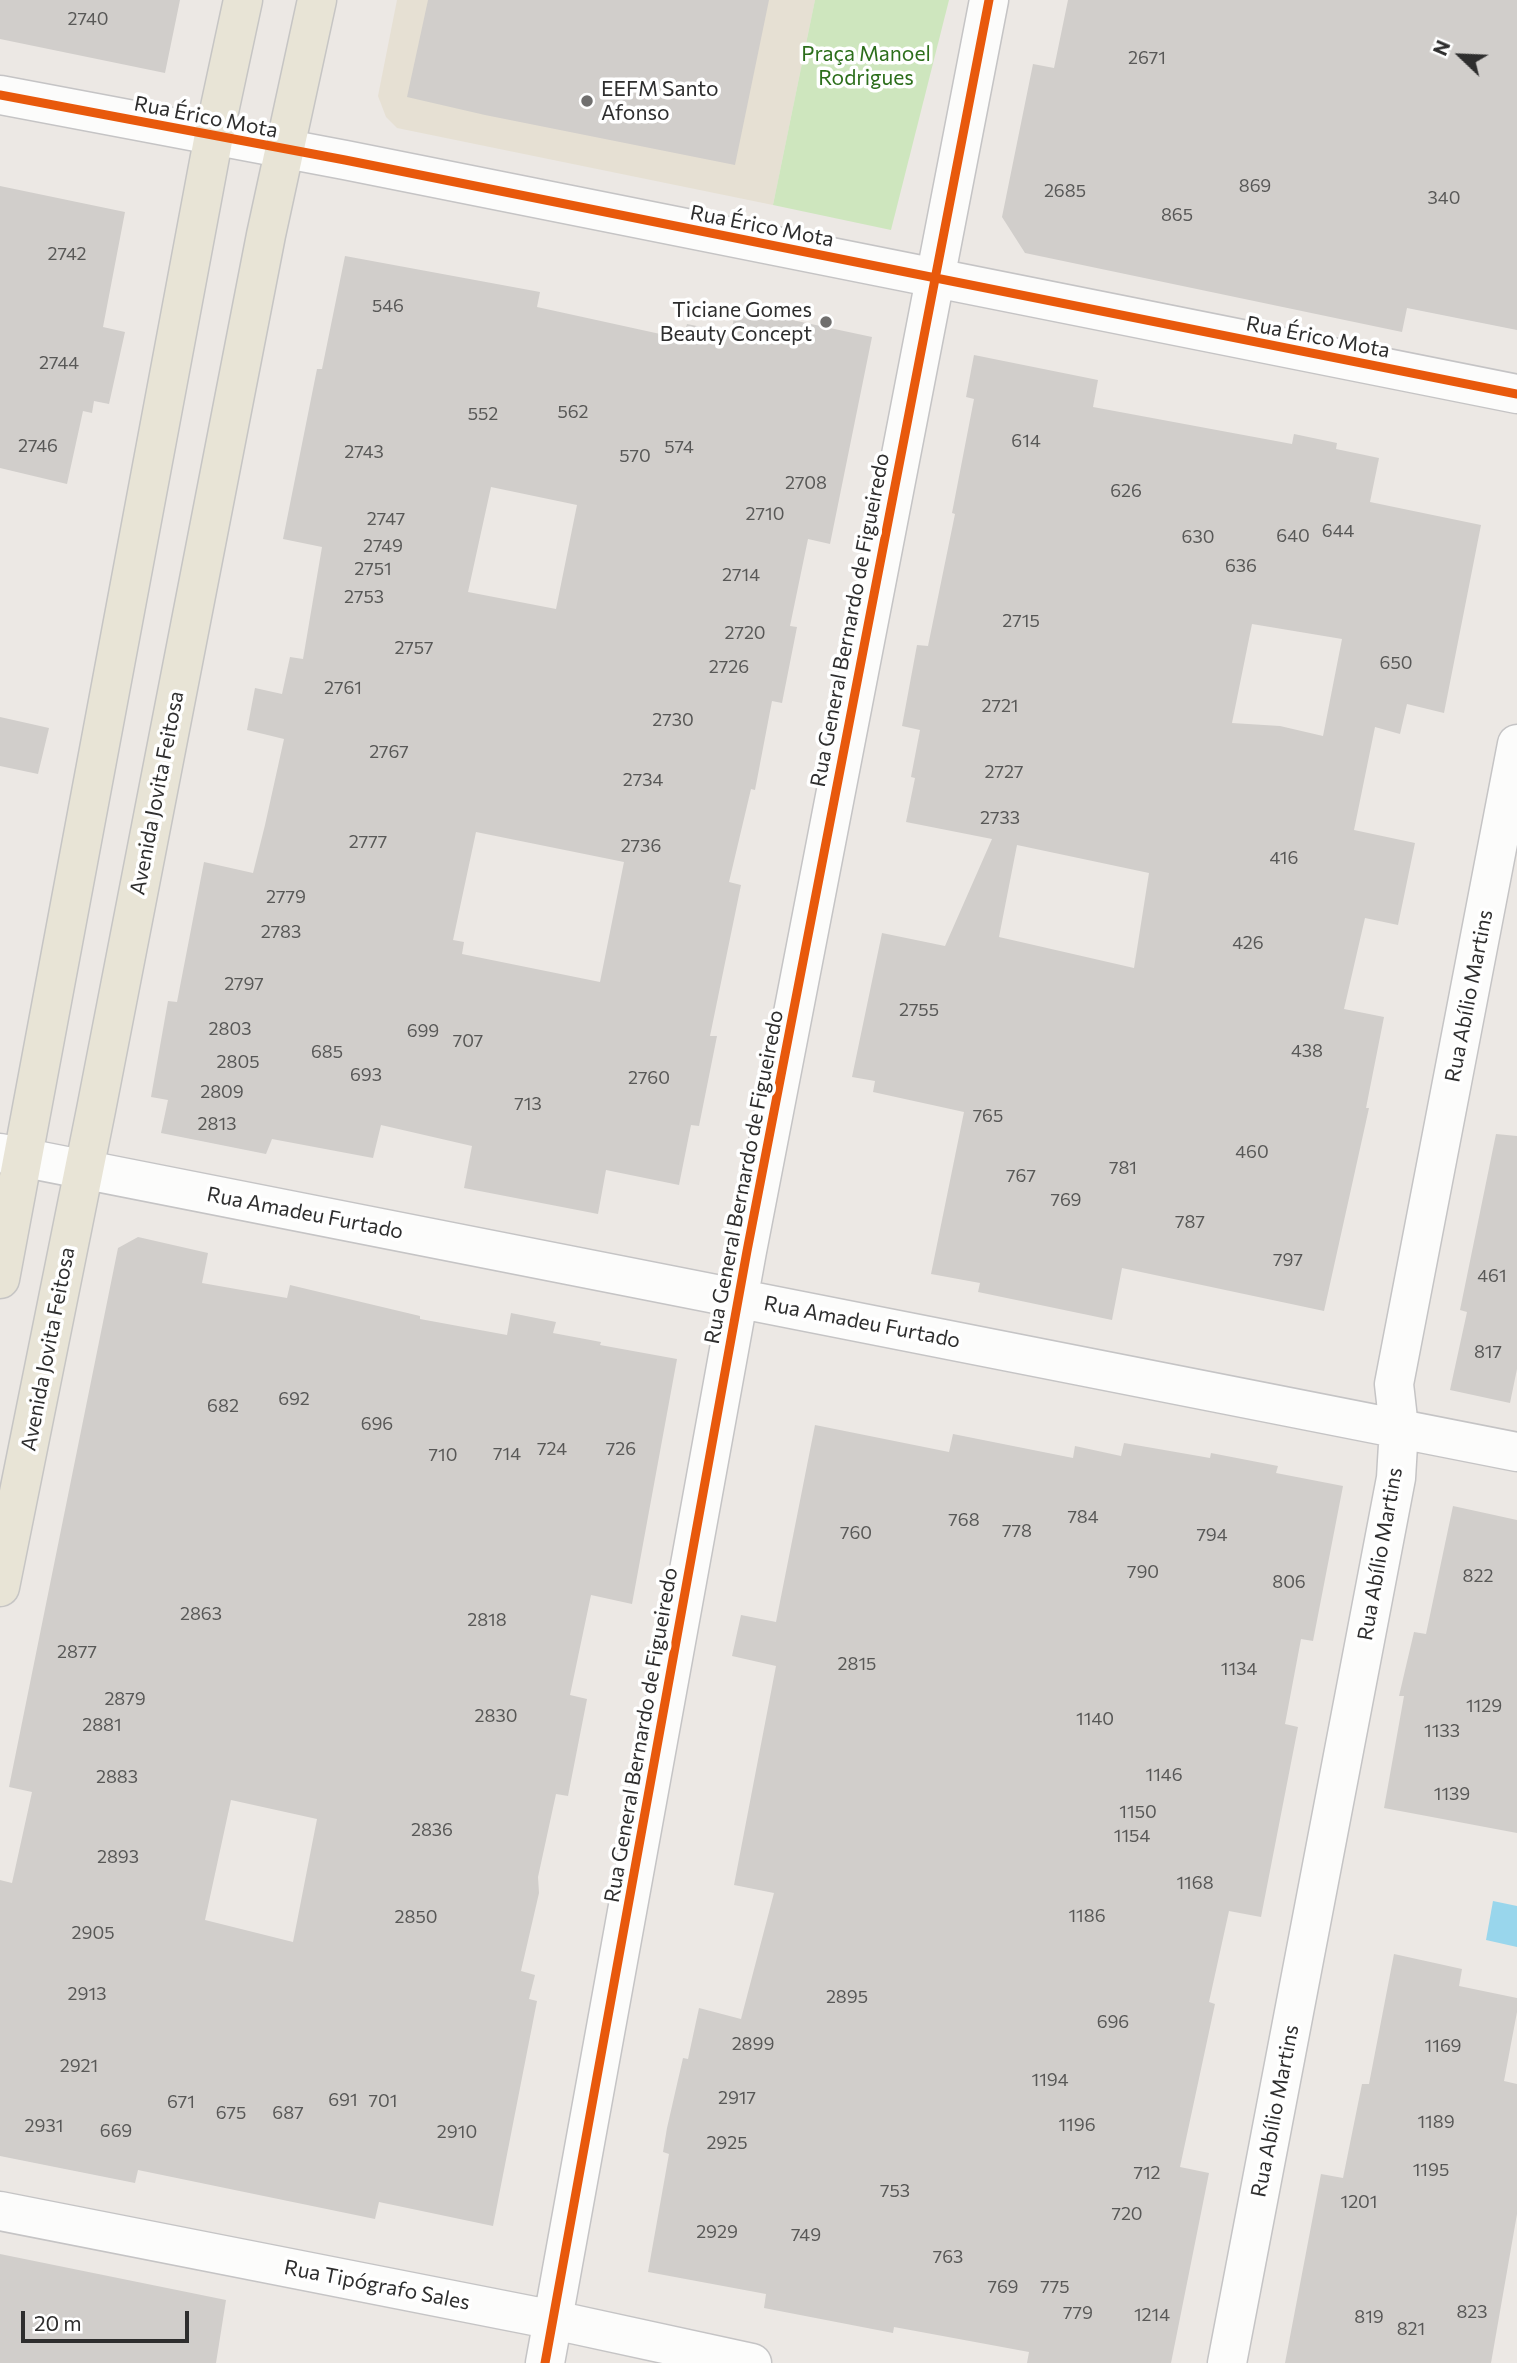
<!DOCTYPE html>
<meta charset="utf-8">
<style>
body{margin:0}
#map{position:relative;width:1517px;height:2363px;overflow:hidden;background:#ece8e4;font-family:Commissioner,sans-serif}
canvas{display:block}
.north{position:absolute;left:1426px;top:21px;width:70px;height:70px;-webkit-text-stroke:5px #fff;paint-order:stroke;rotate:293deg;font-size:19px;font-weight:700;line-height:28px;text-align:center;color:#2e2e2e}
.north::after{content:'';display:block;margin:auto;width:24px;height:32px;background:#2e2e2e;clip-path:polygon(50% 0,100% 100%,50% 72%,0 100%)}
.scale{position:absolute;left:21px;top:2311px;width:168px;height:32px;box-sizing:border-box;border:4px solid #2e2e2e;border-top:0;padding-left:9px;font-size:21px;line-height:24px;white-space:nowrap;color:#2e2e2e;-webkit-text-stroke:5px #fff;paint-order:stroke}
</style>
<div id="map">
<canvas width="1517" height="2363"></canvas>
<div class="north">N</div>
<div class="scale">20 m</div>
</div>
<script>
const c = document.querySelector('canvas').getContext('2d');
c.lineJoin = 'round';
function fillPath(path, color) { c.fillStyle = color; c.fill(path, 'evenodd'); }
function trace(path, color, width, dash) { c.strokeStyle = color; c.lineWidth = width; c.lineCap = dash ? 'butt' : 'round'; c.setLineDash(dash || []); c.stroke(path); }
function label(font, color, halo, rows, align = 'center') {
  c.font = font + ' Commissioner,sans-serif'; c.lineWidth = 7; c.setLineDash([]); c.textBaseline = 'middle'; c.strokeStyle = halo; c.fillStyle = color; for (const [text, x, y, turn = 0] of rows) {
    c.save(); c.translate(x, y); c.rotate((+turn || 0) * Math.PI / 180); c.textAlign = isNaN(turn) ? turn : align; if (halo) c.strokeText(text, 0, 0); c.fillText(text, 0, 0); c.restore();
  }
}
fillPath(new Path2D(`
 M397 0H815L773 205 397 128 386 117 378 96Z`), '#e6e0d3');
fillPath(new Path2D(`
 M815 0H949L891 230 773 205Z`), '#cee6be');
fillPath(new Path2D(`
 M1493 1901 1517 1906V1947L1486 1940Z`), '#99d6ec');
fillPath(new Path2D(`
 M0 0H180L165 73 0 39Z
 M428 0H769L735 165 485 115 407 97Z
 M1068 0H1517V330L1407 308 1402 332 1025 253 1002 217 1033 64 1054 68Z
 M0 186 125 212 103 327 125 332 109 404 94 401 92 413 83 411 67 484 0 468Z
 M345 256 540 292 537 307 683 339 687 324 731 333 736 308 872 337 830 544 808 539 790 626 797 627 782 703 772 701 755 790 751 789 729 882 741 885 710 1036H717L699 1126 691 1125 679 1185 606 1170 598 1214 464 1188 472 1146 381 1125 373 1158 272 1139 266 1154 161 1133 168 1100 151 1097 168 1001 177 1002 204 862 253 873 265 825 284 739 247 730 255 688 282 694 290 657 303 659 322 547 283 539 317 369H322ZM491 487 577 505 556 609 468 592ZM476 832 624 862 600 982 462 954 464 942 453 940Z
 M974 355 1098 380 1093 407 1292 444 1294 434 1337 443 1336 449 1379 458 1370 502 1481 525 1444 713 1407 704 1400 734 1375 727 1354 830 1415 843 1398 925 1365 918 1344 1009 1384 1017 1366 1108H1369L1324 1311 1122 1268 1112 1320 978 1292 980 1283 931 1274 964 1112 873 1092 875 1081 852 1077 882 933 945 946 992 839 906 822 915 778 911 777 920 730 902 726 917 645 928 646 955 514 952 513 974 399 966 397ZM1252 624 1342 639 1323 736 1280 726 1232 723ZM1017 845 1149 873 1134 968 999 937Z
 M0 717 49 728 38 774 0 766Z
 M1496 1134 1517 1136V1369L1510 1403 1450 1390 1467 1312 1460 1310Z
 M138 1237 208 1253 202 1283 287 1298 290 1285 420 1316V1319L507 1335 511 1313 556 1322 553 1333 601 1342 600 1345 677 1359 632 1604 591 1595 570 1695 587 1699 568 1796 556 1794 538 1877 539 1893 521 1971 535 1975 529 1999 537 2001 493 2226 379 2202 375 2219 138 2170 135 2183 0 2156V1880L12 1883 32 1792 9 1787 118 1248ZM231 1800 317 1819 293 1942 205 1920Z
 M815 1425 949 1452 953 1434 1073 1458 1075 1446 1121 1456 1124 1443 1210 1458 1211 1453 1278 1466 1276 1473 1343 1486 1313 1641 1301 1639 1285 1724 1298 1727 1261 1917 1229 1911 1209 2002 1215 2004 1180 2167 1209 2173 1171 2363H1027L1029 2352 894 2327 893 2333 764 2308 766 2294 648 2272 669 2154 663 2152 667 2128 683 2058 688 2059 699 2008 741 2019 774 1893 734 1885 776 1666 732 1656 741 1615 776 1622Z
 M1453 1506 1517 1520V1833L1384 1808 1404 1696H1399L1414 1632 1426 1634Z
 M1394 1954 1462 1969 1459 1986 1517 1998V2012L1504 2081 1517 2084V2214L1491 2363H1285L1321 2174 1343 2178 1362 2084H1369Z
 M0 2254 226 2300 216 2363H0Z`), '#d1cecb');
const minor = new Path2D(`
 M0 95 345 160 1517 394
 M0 1153 1517 1452
 M0 2211 554 2320 752 2363
 M545 2363 747 1251 989 0
 M1227 2363 1396 1478 1399 1428 1394 1384 1517 744`);
const major = new Path2D(`
 M0 1279 214 135 243 0
 M0 1587 96 1110 266 235 317 0`);
trace(minor, '#c5c4c5', 41);
trace(major, '#c6c5c4', 41);
trace(minor, '#fcfcfb', 38);
trace(major, '#e8e4d6', 38);
trace(new Path2D(`
 M0 95 345 160 1517 394
 M545 2363 747 1251 989 0`), '#e8590c', 9);
for (const [x, y, r, color] of [
 [587,101,7,"#706f6e"],
 [826,322,7,"#706f6e"]
]) { const dot = new Path2D(); dot.arc(x, y, r, 0, 2 * Math.PI); c.fillStyle = color; c.fill(dot); trace(dot, '#fff', 2.5); }
label('18px', '#585857', null, [
 ["2740",88,19],
 ["2671",1147,58],
 ["869",1255,186],
 ["2685",1065,191],
 ["340",1444,198],
 ["865",1177,215],
 ["2742",67,254],
 ["546",388,306],
 ["2744",59,363],
 ["562",573,412],
 ["552",483,414],
 ["614",1026,441],
 ["2746",38,446],
 ["574",679,447],
 ["2743",364,452],
 ["570",635,456],
 ["2708",806,483],
 ["626",1126,491],
 ["2710",765,514],
 ["2747",386,519],
 ["644",1338,531],
 ["640",1293,536],
 ["630",1198,537],
 ["2749",383,546],
 ["636",1241,566],
 ["2751",373,569],
 ["2714",741,575],
 ["2753",364,597],
 ["2715",1021,621],
 ["2720",745,633],
 ["2757",414,648],
 ["650",1396,663],
 ["2726",729,667],
 ["2761",343,688],
 ["2721",1000,706],
 ["2730",673,720],
 ["2767",389,752],
 ["2727",1004,772],
 ["2734",643,780],
 ["2733",1000,818],
 ["2777",368,842],
 ["2736",641,846],
 ["416",1284,858],
 ["2779",286,897],
 ["2783",281,932],
 ["426",1248,943],
 ["2797",244,984],
 ["2755",919,1010],
 ["2803",230,1029],
 ["699",423,1031],
 ["707",468,1041],
 ["438",1307,1051],
 ["685",327,1052],
 ["2805",238,1062],
 ["693",366,1075],
 ["2760",649,1078],
 ["2809",222,1092],
 ["713",528,1104],
 ["765",988,1116],
 ["2813",217,1124],
 ["460",1252,1152],
 ["781",1123,1168],
 ["767",1021,1176],
 ["769",1066,1200],
 ["787",1190,1222],
 ["797",1288,1260],
 ["461",1492,1276],
 ["817",1488,1352],
 ["692",294,1399],
 ["682",223,1406],
 ["696",377,1424],
 ["724",552,1449],
 ["726",621,1449],
 ["714",507,1454],
 ["710",443,1455],
 ["784",1083,1517],
 ["768",964,1520],
 ["778",1017,1531],
 ["760",856,1533],
 ["794",1212,1535],
 ["790",1143,1572],
 ["822",1478,1576],
 ["806",1289,1582],
 ["2863",201,1614],
 ["2818",487,1620],
 ["2877",77,1652],
 ["2815",857,1664],
 ["1134",1239,1669],
 ["2879",125,1699],
 ["1129",1484,1706],
 ["2830",496,1716],
 ["1140",1095,1719],
 ["2881",102,1725],
 ["1133",1442,1731],
 ["1146",1164,1775],
 ["2883",117,1777],
 ["1139",1452,1794],
 ["1150",1138,1812],
 ["2836",432,1830],
 ["1154",1132,1836],
 ["2893",118,1857],
 ["1168",1195,1883],
 ["1186",1087,1916],
 ["2850",416,1917],
 ["2905",93,1933],
 ["2913",87,1994],
 ["2895",847,1997],
 ["696",1113,2022],
 ["2899",753,2044],
 ["1169",1443,2046],
 ["2921",79,2066],
 ["1194",1050,2080],
 ["2917",737,2098],
 ["691",343,2100],
 ["701",383,2101],
 ["671",181,2102],
 ["675",231,2113],
 ["687",288,2113],
 ["1189",1436,2122],
 ["1196",1077,2125],
 ["2931",44,2126],
 ["669",116,2131],
 ["2910",457,2132],
 ["2925",727,2143],
 ["1195",1431,2170],
 ["712",1147,2173],
 ["753",895,2191],
 ["1201",1359,2202],
 ["720",1127,2214],
 ["2929",717,2232],
 ["749",806,2235],
 ["763",948,2257],
 ["769",1003,2287],
 ["775",1055,2287],
 ["823",1472,2312],
 ["779",1078,2313],
 ["1214",1152,2315],
 ["819",1369,2317],
 ["821",1411,2329]
]);
label('21px', '#2c6e1b', '#fff', [
 ["Praça Manoel",866,54],
 ["Rodrigues",866,78]
]);
label('21px', '#2e2e2e', '#fff', [
 ["EEFM Santo",601,89],
 ["Afonso",601,113],
 ["Ticiane Gomes",812,310,"right"],
 ["Beauty Concept",812,334,"right"]
], 'left');
label('21px', '#2e2e2e', '#fff', [
 ["Rua Érico Mota",206,117,11],
 ["Rua Érico Mota",762,226,11],
 ["Rua Érico Mota",1318,337,11],
 ["Rua General Bernardo de Figueiredo",850,620,-79],
 ["Avenida Jovita Feitosa",157,793,-79],
 ["Rua Abílio Martins",1469,996,-79],
 ["Rua General Bernardo de Figueiredo",744,1177,-79],
 ["Rua Amadeu Furtado",305,1213,11],
 ["Rua Amadeu Furtado",862,1322,11],
 ["Avenida Jovita Feitosa",48,1349,-79],
 ["Rua Abílio Martins",1380,1554,-80],
 ["Rua General Bernardo de Figueiredo",641,1735,-80],
 ["Rua Abílio Martins",1275,2111,-79],
 ["Rua Tipógrafo Sales",377,2285,11]
]);
</script>
